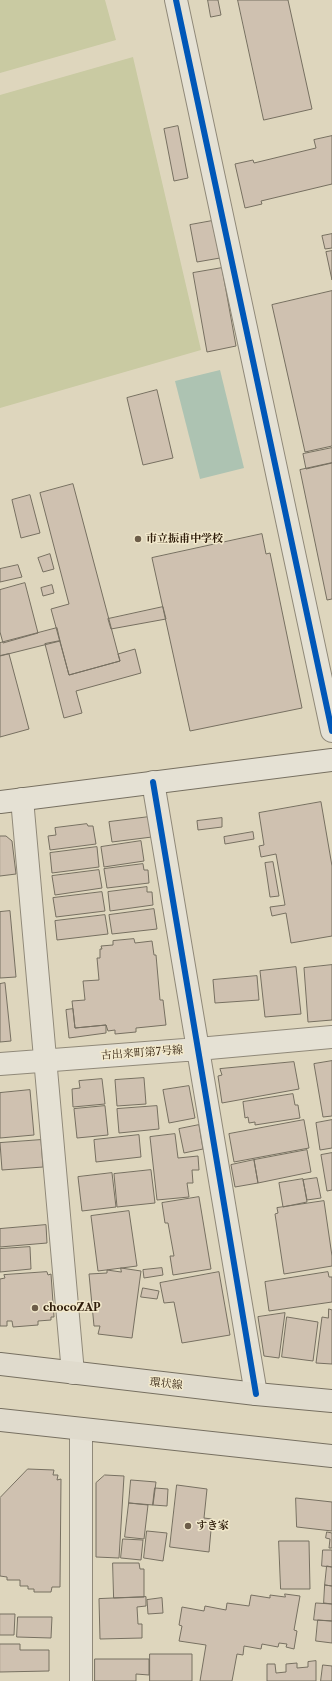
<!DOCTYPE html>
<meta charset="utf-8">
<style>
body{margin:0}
canvas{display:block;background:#ded6bd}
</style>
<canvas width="332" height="1681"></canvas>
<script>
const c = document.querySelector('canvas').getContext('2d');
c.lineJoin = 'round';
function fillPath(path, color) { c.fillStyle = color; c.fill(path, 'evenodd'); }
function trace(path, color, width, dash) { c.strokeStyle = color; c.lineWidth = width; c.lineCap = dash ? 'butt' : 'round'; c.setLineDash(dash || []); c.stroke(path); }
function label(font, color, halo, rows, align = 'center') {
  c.font = font + ' "Libre Caslon Text","Noto Serif JP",serif'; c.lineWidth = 3; c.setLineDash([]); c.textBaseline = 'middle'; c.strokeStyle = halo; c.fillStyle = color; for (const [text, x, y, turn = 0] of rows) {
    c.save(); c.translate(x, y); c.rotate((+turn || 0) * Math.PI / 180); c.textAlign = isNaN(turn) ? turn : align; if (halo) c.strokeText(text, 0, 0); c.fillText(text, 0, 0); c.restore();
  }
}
fillPath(new Path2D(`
 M0 0H105L116 40 0 73Z
 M133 57 201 350 0 408V95Z`), '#c9caa2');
fillPath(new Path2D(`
 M220 370 244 468 200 479 175 381Z`), '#adc3b2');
const building = new Path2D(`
 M208 0H218L221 15 211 17Z
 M238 0H288L312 109 264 120Z
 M178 126 188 178 174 181 164 129Z
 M332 136V184L261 201 262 204 245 208 235 164 253 160 254 163 316 148 314 140Z
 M212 221 220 258 197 262 190 225Z
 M332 234V248L325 249 322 236Z
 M332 251V280L326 252Z
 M222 268 236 346 207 352 193 273Z
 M332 291V446L305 452 272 305Z
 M157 390 173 458 143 465 127 398Z
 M332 448V463L306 469 303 454Z
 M332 463V599L327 600 300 470Z
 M73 484 120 661 69 675 51 609 69 604 40 493Z
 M30 495 40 533 21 538 12 500Z
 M262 534 266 554 270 553 302 708 190 731 152 558Z
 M50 554 54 569 43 572 38 558Z
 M18 565 22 577 0 582V569Z
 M25 583 38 633 3 643 0 632V590Z
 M52 585 54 593 43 596 41 588Z
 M163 607 166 619 111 629 108 619Z
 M57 628 60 641 0 656V643Z
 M60 641 69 675 120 661 118 654 135 649 141 673 76 691 82 713 64 718 45 644Z
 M9 654 29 729 0 737V656Z
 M321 802 332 866V936L291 943 286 913 272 916 270 907 285 905 276 854 261 857 259 846 264 845 259 813Z
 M149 817 152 837 112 842 109 822Z
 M222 818V827L198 830 197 821Z
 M87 824 88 826H93L96 844 50 850 48 836 56 835 55 828Z
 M253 832 254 839 225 844 224 837Z
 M0 836H6L12 841 16 874 0 876Z
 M141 841 144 861 104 867 101 847Z
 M97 847 99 867 52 873 50 853Z
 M273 862 279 896 270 897 265 863Z
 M143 864 144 870H148L149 883 107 888 104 869Z
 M99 870 102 888 55 895 52 876Z
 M147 887V892H152L153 905 110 911 108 892Z
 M102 892 105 911 56 917 53 898Z
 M154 909 157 929 112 934 109 915Z
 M10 911 16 977 0 978V912Z
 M105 915 108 934 57 940 55 921Z
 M134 939 135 943 152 941 154 955H156L160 1000H163L166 1025 136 1028V1032L115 1034V1030L108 1031 106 1025 75 1028 72 1001 85 1000 83 981 99 980 97 958H100V949H102L101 946 113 945V941Z
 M332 965V1020L308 1022 304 968Z
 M296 967 301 1014 265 1017 260 971Z
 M257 976 259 1000 215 1003 213 980Z
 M5 983 11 1041 0 1042V984Z
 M73 1009 75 1028 106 1025V1033L69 1038 66 1010Z
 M332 1061V1116L323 1117 314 1064Z
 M294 1062 299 1089 222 1103 218 1076 222 1075 220 1069Z
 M144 1078 146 1104 117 1106 115 1080Z
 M102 1079 105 1104 73 1107 72 1089 80 1088 79 1081Z
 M189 1086 195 1118 169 1123 163 1090Z
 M30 1090 34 1135 0 1138V1093Z
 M293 1094 295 1105H298L300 1118 255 1125V1122L249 1123 248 1117 245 1118 243 1102Z
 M105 1106 108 1135 77 1138 74 1109Z
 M157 1106 159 1129 119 1133 117 1109Z
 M304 1120 309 1148 234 1162 229 1134Z
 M332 1120V1148L320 1150 316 1123Z
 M199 1125 203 1149 184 1153 179 1129Z
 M175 1134 178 1158 198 1156 199 1170H192L193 1183H187L189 1197 157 1200 150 1137Z
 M139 1135 141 1157 96 1162 94 1140Z
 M41 1140 43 1167 2 1170 0 1143Z
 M307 1150 311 1172 258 1183 254 1160Z
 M332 1153V1190L327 1191 321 1155Z
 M254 1160 258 1183 235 1187 231 1165Z
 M151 1170 155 1203 117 1207 114 1174Z
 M112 1173 116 1207 82 1211 78 1177Z
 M317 1178 321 1198 307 1200 303 1180Z
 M303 1179 307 1202 283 1207 279 1183Z
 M199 1197 211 1269 173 1275 170 1256H174L168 1223H165L162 1203Z
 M324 1201 332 1256V1266L284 1274 275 1214 278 1213 277 1208Z
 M129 1211 137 1266 98 1271 91 1216Z
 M46 1225 47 1243 0 1247V1229Z
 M30 1247 31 1269 0 1272V1249Z
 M121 1268 141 1271 132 1338 98 1334 100 1326H94L89 1274 107 1273V1270L121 1272Z
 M162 1268 163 1275 144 1278 143 1270Z
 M47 1272 48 1275 51 1274 54 1317H51V1320L38 1321V1325L13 1327 12 1321H7V1326H0V1279L5 1278 4 1275Z
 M219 1272 230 1335 182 1343 174 1302 164 1303 160 1283Z
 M328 1272 329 1277H332V1302L269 1311 265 1282Z
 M143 1288 159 1291 157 1299 141 1297Z
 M329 1309 332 1310V1364L316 1363 322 1317 328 1318Z
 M285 1313 279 1358 264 1356 258 1317Z
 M287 1317 318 1322 313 1361 282 1357Z
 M28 1469 54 1470 53 1475H58L57 1480 61 1479 60 1587H52L51 1592H34V1589H28V1586H20V1580H7V1577L0 1576V1498Z
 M105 1475 124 1476 119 1558 96 1557V1483Z
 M131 1480 156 1482 153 1505 129 1503Z
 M177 1485 207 1489 204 1518 212 1519 209 1552 170 1547Z
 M155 1488 168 1489 167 1506 153 1505Z
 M296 1498 332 1502V1531L297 1527Z
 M129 1503 148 1505 144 1539 125 1537Z
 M147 1531 167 1533 163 1561 144 1558Z
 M327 1532 332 1533V1548H329L330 1539 326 1538Z
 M123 1539 143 1540 141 1560 121 1558Z
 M279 1541H309L310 1589H281Z
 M323 1550H332V1567L322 1566Z
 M113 1563H139L140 1569H144V1597L114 1598Z
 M327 1566 332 1567V1586L325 1585Z
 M325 1585 332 1586V1604L324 1603Z
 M285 1594 300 1596 294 1630 297 1631 294 1649 286 1647 287 1644 279 1643 278 1647 262 1644 261 1649 244 1646 243 1655 237 1654 232 1681H200L206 1645 179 1641 182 1626 179 1625 182 1607 204 1611 205 1606 226 1610 227 1603 249 1606 251 1595 270 1598V1595L285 1597Z
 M146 1597V1606L137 1607 138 1624H142V1638L100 1639 99 1599Z
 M162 1598 163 1613 148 1614 147 1600Z
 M316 1603 332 1604V1621L314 1620Z
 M0 1614H15L14 1635H0Z
 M18 1617H52L51 1638 17 1637Z
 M318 1620 332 1621V1643L316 1641Z
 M0 1644H20V1650H49V1671L0 1672Z
 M150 1654H192V1681H150Z
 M95 1659H149V1675L136 1674V1681H95Z
 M316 1661V1681H267V1664H275L276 1673 286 1672V1664L297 1663V1668L308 1667V1662Z
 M323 1665 332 1666V1681H321Z`);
fillPath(building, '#cfc1b0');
trace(building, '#777061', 1);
const street = new Path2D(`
 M176 0 332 731
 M153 782 256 1394
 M22 799 73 1373
 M0 1064 198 1049 332 1037
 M81 1429V1681`);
const secondary = new Path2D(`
 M0 802 332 760`);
const primary = new Path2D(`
 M0 1364 256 1394 332 1401
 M0 1420 332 1456`);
trace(street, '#908979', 24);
trace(secondary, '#777061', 24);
trace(primary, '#777061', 24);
trace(street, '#e5e1d4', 22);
trace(secondary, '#e5e1d4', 22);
trace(primary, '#e0dbcd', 22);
trace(new Path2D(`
 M176 0 332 731
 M153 782 256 1394`), '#0057b8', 6);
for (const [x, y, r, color] of [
 [138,539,4,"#6c5d49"],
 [35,1308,4,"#6c5d49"],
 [188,1526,4,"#6c5d49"]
]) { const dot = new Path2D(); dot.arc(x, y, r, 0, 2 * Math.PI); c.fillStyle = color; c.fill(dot); trace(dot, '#f2e9cc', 1.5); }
label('bold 11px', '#2e1c0a', '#f2e9cc', [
 ["市立振甫中学校",146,539],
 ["chocoZAP",43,1308],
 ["すき家",196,1526]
], 'left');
label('11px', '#2e1c0a', '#f2e9cc', [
 ["古出来町第7号線",142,1053,-4],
 ["環状線",166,1384,6]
]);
</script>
